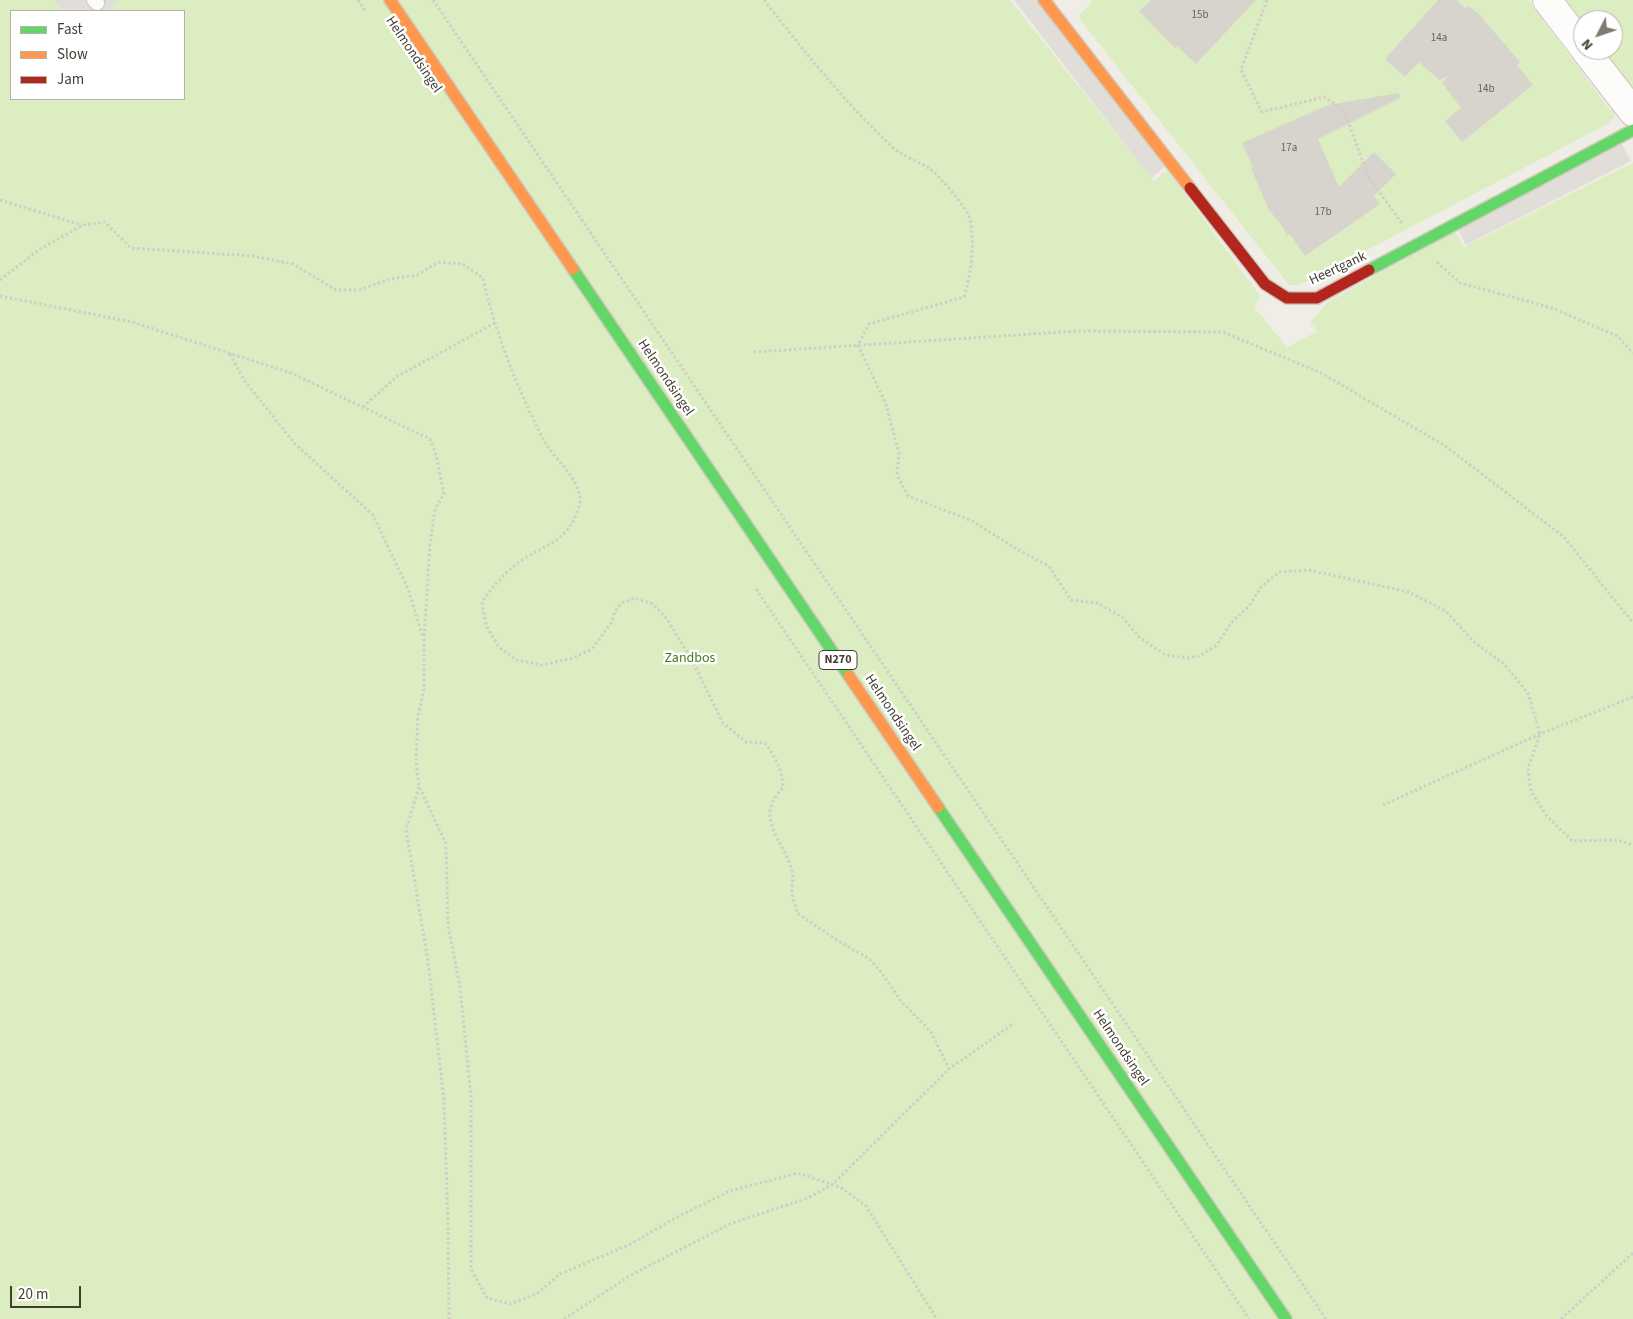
<!DOCTYPE html>
<style>
body{margin:0}
#map{position:relative;width:1633px;height:1319px;overflow:hidden;background:#efede6;font-family:"Source Sans 3",sans-serif}
canvas{display:block}
.legend{position:absolute;left:10px;top:10px;width:175px;height:90px;box-sizing:border-box;background:#fff;border:1px solid #b5b1ad;margin:0;padding:6px 9px;list-style:none;font-size:15px;color:#453d32}
.legend li{display:flex;align-items:center;gap:10px;height:25px}
.legend b{width:25px;border:1px solid #b5b1ad}
.north{position:absolute;left:1573px;top:10px;width:50px;height:50px;box-sizing:border-box;background:#fff;border:1px solid #b5b1ad;border-radius:50%;rotate:229deg;font-size:14px;font-weight:700;line-height:20px;text-align:center;color:#453d32}
.north::after{content:'';display:block;margin:auto;width:18px;height:22px;background:#807b71;clip-path:polygon(50% 0,100% 100%,50% 72%,0 100%)}
.scale{position:absolute;left:10px;top:1286px;width:71px;height:22px;box-sizing:border-box;border:2px solid #453d32;border-top:0;padding-left:6px;font-size:15px;line-height:18px;white-space:nowrap;color:#453d32;-webkit-text-stroke:4px #fff;paint-order:stroke}
</style>
<div id="map">
<canvas width="1633" height="1319"></canvas>
<ul class="legend">
<li><b style="height:6px;background:#63d668"></b>Fast</li>
<li><b style="height:6px;background:#ff974d"></b>Slow</li>
<li><b style="height:6px;background:#b3261e"></b>Jam</li>
</ul>
<div class="north">N</div>
<div class="scale">20 m</div>
</div>
<script>
const c = document.querySelector('canvas').getContext('2d');
c.lineJoin = 'round';
function fillPath(path, color) { c.fillStyle = color; c.fill(path, 'evenodd'); }
function trace(path, color, width, dash) { c.strokeStyle = color; c.lineWidth = width; c.lineCap = dash ? 'butt' : 'round'; c.setLineDash(dash || []); c.stroke(path); }
function label(font, color, halo, rows, align = 'center') {
  c.font = font + ' "Source Sans 3",sans-serif'; c.lineWidth = 5; c.setLineDash([]); c.textBaseline = 'middle'; c.strokeStyle = halo; c.fillStyle = color; for (const [text, x, y, turn = 0] of rows) {
    c.save(); c.translate(x, y); c.rotate((+turn || 0) * Math.PI / 180); c.textAlign = isNaN(turn) ? turn : align; if (halo) c.strokeText(text, 0, 0); c.fillText(text, 0, 0); c.restore();
  }
}
fillPath(new Path2D(`
 M0 0H1010L1154 181 1167 170 1259 294 1260 298 1254 307 1287 347 1318 331 1310 323 1327 303 1455 231 1464 247 1633 163V1319H0ZM11 11H184V99H11Z
 M1093 0H1528L1610 110 1614 111V118L1606 125 1300 285H1289L1082 22 1079 20 1080 15Z
 M1563 0H1633V88L1603 50H1613V20H1583V26Z`), '#dcedc2');
fillPath(new Path2D(`
 M53 0H119L107 11H64Z
 M1014 0H1038L1166 166 1151 178Z
 M1622 144 1631 161 1466 245 1457 228Z`), '#e1ded9');
fillPath(new Path2D(`
 M1152 0H1256L1196 64 1177 46 1175 48 1139 11Z
 M1438 0H1456L1465 8 1467 6 1477 12 1520 62 1517 65 1533 85 1462 142 1445 121 1461 108 1442 83 1449 76 1439 80 1419 62 1405 77 1385 59Z
 M1399 93 1400 98 1318 139 1339 187 1374 152 1396 174 1374 196 1380 204 1305 256 1290 234 1287 236 1283 227 1269 210 1251 168 1253 167 1242 143 1328 105Z`), '#d7d4cd');
const lane = new Path2D(`
 M94 0 97 3`);
const street = new Path2D(`
 M1547 0 1583 47
 M1585 50 1633 112`);
const fast = new Path2D(`
 M573 269 849 676
 M1369 270 1633 130
 M938 807 1286 1319`);
const slow = new Path2D(`
 M390 0 573 269
 M1044 0 1190 188
 M849 676 938 807`);
const jam = new Path2D(`
 M1190 188 1265 284 1287 298H1317L1369 270`);
trace(lane, '#cbc8c2', 16);
trace(street, '#cbc8c2', 30);
trace(fast, '#cfcabc', 14);
trace(slow, '#cfcabc', 14);
trace(jam, '#cfcabc', 14);
trace(new Path2D(`
 M358 0 365 10
 M433 0 1326 1319
 M764 0C803 50 843 100 889 144 901 157 921 161 934 172 942 180 963 204 968 214 977 235 971 276 964 297L869 324 858 345 886 404 899 454 897 475 908 496 972 521 1022 552 1049 566 1071 600 1097 603 1122 617 1140 638 1166 655 1187 658 1199 656 1217 645 1231 623 1249 606 1261 587 1279 572 1309 570 1409 592 1446 611 1474 642 1504 664 1528 693 1540 734 1528 768 1531 791 1546 815 1572 841 1617 840 1633 845
 M1267 0 1241 70 1262 112 1324 97 1344 110 1368 176 1403 225
 M0 200 82 225
 M1437 262 1460 283 1552 308 1617 336 1633 353
 M0 280 40 249 83 225 105 222 131 248 253 256 293 264 336 290H359L390 279 417 275 439 262 463 264 483 278C495 333 517 387 542 437 553 459 576 473 580 498 581 505 574 521 570 526 557 545 539 548 521 561 505 572 493 586 482 602L486 625 498 646 516 660 542 665 573 658 592 649 611 623 615 611 622 603 634 598 653 604 667 619 692 660 723 723 746 742 765 743C776 758 782 769 783 788 752 817 784 840 792 871 794 878 791 887 792 894 793 900 796 907 797 913L840 942 868 958 882 973 901 1001 931 1032 949 1069
 M0 296 132 322 291 373 430 439 435 451 444 494 435 509 430 544 424 640V689L418 716 416 762 419 786 446 844 448 925 460 987 471 1096V1269L487 1298 511 1304 538 1293 560 1274 631 1244 679 1216 730 1191 798 1173 840 1187 866 1206 937 1319
 M754 352 1079 331 1223 332 1321 373 1444 445 1564 537 1633 623
 M230 354 244 380 295 444 373 515 408 589 423 637
 M363 407 396 377 495 323
 M756 589 1249 1319
 M419 787 406 830 428 961 444 1100 448 1225 449 1319
 M1383 805 1540 734 1633 697
 M564 1319 631 1275 730 1224 808 1198 833 1184 949 1069 1013 1024
 M1561 1319 1633 1253`), '#d1cdc8', 3, [2.5, 2.5]);
trace(lane, '#fdfcfb', 14);
trace(street, '#fdfcfb', 28);
trace(fast, '#63d668', 11);
trace(slow, '#ff974d', 11);
trace(jam, '#b3261e', 11);
label('11px', '#6b645a', null, [
 ["15b",1200,16],
 ["14a",1439,39],
 ["14b",1486,90],
 ["17a",1289,149],
 ["17b",1323,213]
]);
for (const [x, y, w] of [
 [838,660,38]
]) { const box = new Path2D(); box.roundRect(x - w / 2, y - 9.5, w, 19, 4); c.fillStyle = '#fff'; c.fill(box); trace(box, '#453d32', 1); }
label('bold 12px', '#453d32', null, [
 ["N270",838,660]
]);
label('14px', '#453d32', '#fff', [
 ["Helmondsingel",413,55,56],
 ["Heertgank",1338,269,-25],
 ["Helmondsingel",665,378,56],
 ["Helmondsingel",892,713,56],
 ["Helmondsingel",1120,1048,56]
]);
label('14px', '#447c20', '#fff', [
 ["Zandbos",690,659]
]);
</script>
